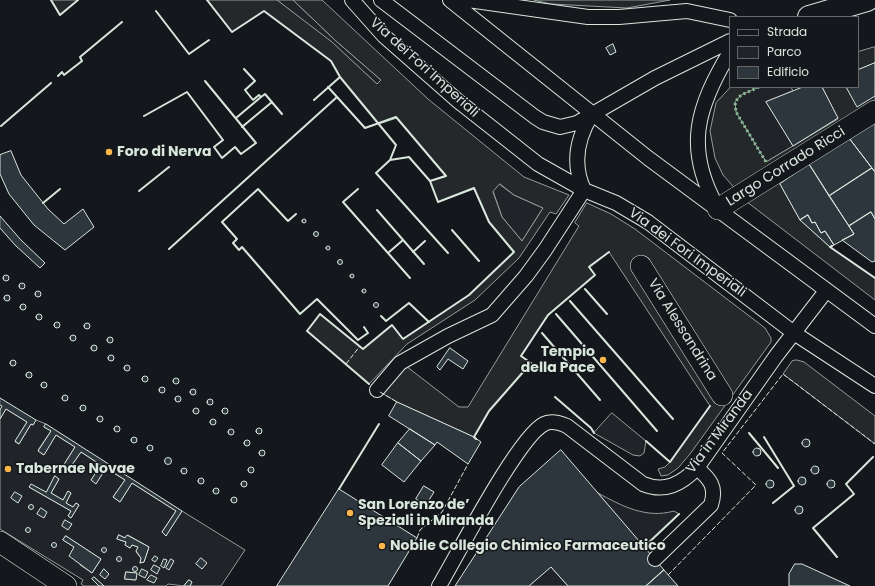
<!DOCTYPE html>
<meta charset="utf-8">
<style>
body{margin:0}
#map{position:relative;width:875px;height:586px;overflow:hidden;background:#14181c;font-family:Poppins,sans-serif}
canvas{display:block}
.legend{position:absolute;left:729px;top:16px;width:130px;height:72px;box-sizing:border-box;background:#14181c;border:1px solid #626a69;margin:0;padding:5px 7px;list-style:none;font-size:12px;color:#d8e6dc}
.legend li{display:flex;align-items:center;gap:8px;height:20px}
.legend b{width:20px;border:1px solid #626a69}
</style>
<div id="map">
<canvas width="875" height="586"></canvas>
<ul class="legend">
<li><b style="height:5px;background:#14181c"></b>Strada</li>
<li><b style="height:11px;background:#202428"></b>Parco</li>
<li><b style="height:11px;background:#2c363c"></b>Edificio</li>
</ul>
</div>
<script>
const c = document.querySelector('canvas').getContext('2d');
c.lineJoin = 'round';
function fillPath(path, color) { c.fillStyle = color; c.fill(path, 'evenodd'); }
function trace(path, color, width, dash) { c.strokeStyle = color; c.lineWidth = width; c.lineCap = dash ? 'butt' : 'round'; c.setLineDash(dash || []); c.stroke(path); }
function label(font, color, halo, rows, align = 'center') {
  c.font = font + ' Poppins,sans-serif'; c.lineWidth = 3; c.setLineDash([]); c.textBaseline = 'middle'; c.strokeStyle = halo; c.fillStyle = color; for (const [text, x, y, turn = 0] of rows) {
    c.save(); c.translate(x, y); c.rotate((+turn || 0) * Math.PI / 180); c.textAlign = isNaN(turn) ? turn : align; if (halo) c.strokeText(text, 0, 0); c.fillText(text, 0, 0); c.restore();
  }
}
const green = new Path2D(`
 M277 0H293L336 41 381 80 377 84 331 42Z
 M759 87H791L793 91 767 102 793 146 766 162 736 112 735 102 741 95Z
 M499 184 514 195 543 208 522 241 502 217 493 191Z
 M6 409 27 422 15 442 19 444 31 424 33 425 36 420 46 424 44 427 51 431 38 450 43 455 56 435 75 447 63 466 69 469 81 452 101 465 91 480 96 483 106 468 125 480 113 497 120 502 132 483 176 511 162 532 166 535 182 511 245 550 221 586H190L192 582 189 580 184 586 168 584 166 586H104L94 577 92 579 99 586H84L81 584 83 580 0 529V419ZM55 477 59 479 51 493 63 500 68 491 71 493 66 503 73 507 76 503 79 505 71 518 68 516 71 511 29 487 46 492ZM119 535 125 538 128 535 149 547 144 562 140 563 141 558 136 552 138 547 132 545 130 548 125 545 126 542 118 539ZM66 536 101 559 92 573 80 565 81 563 74 547 63 540ZM126 572 137 573 135 580 125 579Z
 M612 413 646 441 644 453 640 456 633 455 594 433Z
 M598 493C622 506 646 519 674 511L679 514 644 547Z
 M551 567 568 586H529Z`);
fillPath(green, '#202428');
trace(green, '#939e99', 1);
const parking = new Path2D(`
 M51 0H78L60 15Z
 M207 0H277L332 42 377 84 381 80 336 41 293 0H322L428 99 503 160 524 177 569 195 556 214 550 212 519 258 475 300 407 344 369 384 307 331 320 314 363 349 392 325 403 339 469 295 514 252 489 222 474 189 438 202 430 181 446 175 397 118 379 124 340 77 331 61 264 11 232 32ZM500 184 514 195 543 208 522 241 502 217 493 192Z
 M534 0H670L627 8 551 4Z
 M875 47V63L858 70V52Z
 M731 87H759L741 95 735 102 736 112 766 162 838 119 822 87H846L875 96V121L780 184 800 220 830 247 875 278V300L747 202 723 175 715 158 710 131 716 103Z
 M587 203 611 214 635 229 765 328 771 338V342L690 454 678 468 668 475 661 476 658 469 665 467 670 462 710 406 609 252 589 266 595 275 548 315 521 356 531 363 489 411 474 437 397 402 380 392 406 366 459 407H468L579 226 575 223Z
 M797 360 804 362 875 416V444L783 374 792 361Z`);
fillPath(parking, '#24282b');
trace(parking, '#939e99', 1);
const building = new Path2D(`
 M613 44 616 52 610 55 606 48Z
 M875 63V96L857 107 846 87H858V70Z
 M803 87H822L838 118 793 146 766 102Z
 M875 121V172L849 138Z
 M849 138 872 168 829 196 809 164Z
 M11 151 21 175 48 209 64 224 83 209 94 227 65 250 34 225 9 194 0 174V155Z
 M809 164 854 234 834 245 825 231 821 233 815 222 812 223 808 215 800 220 780 184Z
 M872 168 875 172V219L871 212 849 226 829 196Z
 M871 212 875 219V261L872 262 842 240 854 234 849 226Z
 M808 215 812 223 815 222 821 233 825 231 834 245 830 247 800 220Z
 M0 216 21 240 45 263 40 268 15 245 0 228Z
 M302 221a2 2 0 1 1 4 0a2 2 0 1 1-4 0Z
 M313.5 234a2.5 2.5 0 1 1 5 0a2.5 2.5 0 1 1-5 0Z
 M326 248a2 2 0 1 1 4 0a2 2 0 1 1-4 0Z
 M337.5 262a2.5 2.5 0 1 1 5 0a2.5 2.5 0 1 1-5 0Z
 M350 276a2 2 0 1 1 4 0a2 2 0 1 1-4 0Z
 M3 278a3 3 0 1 1 6 0a3 3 0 1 1-6 0Z
 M19 286a3 3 0 1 1 6 0a3 3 0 1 1-6 0Z
 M362 291a2 2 0 1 1 4 0a2 2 0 1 1-4 0Z
 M35 294a3 3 0 1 1 6 0a3 3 0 1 1-6 0Z
 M4 298a3 3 0 1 1 6 0a3 3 0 1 1-6 0Z
 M373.5 305a2.5 2.5 0 1 1 5 0a2.5 2.5 0 1 1-5 0Z
 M20 307a3 3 0 1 1 6 0a3 3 0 1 1-6 0Z
 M36 317a3 3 0 1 1 6 0a3 3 0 1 1-6 0Z
 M54 325a3 3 0 1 1 6 0a3 3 0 1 1-6 0Z
 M84 326a3 3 0 1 1 6 0a3 3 0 1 1-6 0Z
 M70 338a3 3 0 1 1 6 0a3 3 0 1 1-6 0Z
 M107 340a3 3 0 1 1 6 0a3 3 0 1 1-6 0Z
 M91 348a3 3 0 1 1 6 0a3 3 0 1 1-6 0Z
 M450 348 468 361 463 369 448 359 440 370 437 367Z
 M108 358a3 3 0 1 1 6 0a3 3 0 1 1-6 0Z
 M10 363a3 3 0 1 1 6 0a3 3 0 1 1-6 0Z
 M124 368a3 3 0 1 1 6 0a3 3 0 1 1-6 0Z
 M26 375a3 3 0 1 1 6 0a3 3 0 1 1-6 0Z
 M142 379a3 3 0 1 1 6 0a3 3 0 1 1-6 0Z
 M173 381a3 3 0 1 1 6 0a3 3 0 1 1-6 0Z
 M41 385a3 3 0 1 1 6 0a3 3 0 1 1-6 0Z
 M159 390a3 3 0 1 1 6 0a3 3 0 1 1-6 0Z
 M190 392a3 3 0 1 1 6 0a3 3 0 1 1-6 0Z
 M62 398a3 3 0 1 1 6 0a3 3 0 1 1-6 0Z
 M175 399a3 3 0 1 1 6 0a3 3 0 1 1-6 0Z
 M0 398 36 420 33 425 31 424 19 444 15 441 27 422 6 409 0 419V410L2 406 0 405Z
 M207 402a3 3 0 1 1 6 0a3 3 0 1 1-6 0Z
 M397 402 474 437 481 442 468 464 437 442 435 445 389 416Z
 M80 408a3 3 0 1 1 6 0a3 3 0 1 1-6 0Z
 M193 411a3 3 0 1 1 6 0a3 3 0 1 1-6 0Z
 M222 411a3 3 0 1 1 6 0a3 3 0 1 1-6 0Z
 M97 419a3 3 0 1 1 6 0a3 3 0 1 1-6 0Z
 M210 422a3 3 0 1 1 6 0a3 3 0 1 1-6 0Z
 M46 424 182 511 166 536 162 532 176 511 132 483 120 502 113 497 125 480 106 468 96 484 91 480 101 465 81 452 69 469 63 466 75 447 56 435 44 455 38 451 51 431 44 427Z
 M114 429a3 3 0 1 1 6 0a3 3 0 1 1-6 0Z
 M256 431a3 3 0 1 1 6 0a3 3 0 1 1-6 0Z
 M228 432a3 3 0 1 1 6 0a3 3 0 1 1-6 0Z
 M410 429 435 445 421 461 398 443Z
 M131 440a3 3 0 1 1 6 0a3 3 0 1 1-6 0Z
 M802 443a4 4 0 1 1 8 0a4 4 0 1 1-8 0Z
 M244 443a3 3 0 1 1 6 0a3 3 0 1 1-6 0Z
 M398 443 421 461 404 482 382 465Z
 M147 448a3 3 0 1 1 6 0a3 3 0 1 1-6 0Z
 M753 452a4 4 0 1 1 8 0a4 4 0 1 1-8 0Z
 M259 453a3 3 0 1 1 6 0a3 3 0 1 1-6 0Z
 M561 450 664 570 646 586H568L551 567 529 586H455L519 487Z
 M164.5 461a3.5 3.5 0 1 1 7 0a3.5 3.5 0 1 1-7 0Z
 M811 470a4 4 0 1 1 8 0a4 4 0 1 1-8 0Z
 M248 470a3 3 0 1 1 6 0a3 3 0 1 1-6 0Z
 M181 471a3 3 0 1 1 6 0a3 3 0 1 1-6 0Z
 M55 476 59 479 51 493 63 500 68 491 71 493 66 503 73 507 76 503 79 505 71 518 68 516 71 511 29 487 31 484 46 492Z
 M798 481a4 4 0 1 1 8 0a4 4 0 1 1-8 0Z
 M198 481a3 3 0 1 1 6 0a3 3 0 1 1-6 0Z
 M766 484a4 4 0 1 1 8 0a4 4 0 1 1-8 0Z
 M827 484a4 4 0 1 1 8 0a4 4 0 1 1-8 0Z
 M241 484a3 3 0 1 1 6 0a3 3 0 1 1-6 0Z
 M424 486 434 492 426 505 416 499Z
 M213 491a3 3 0 1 1 6 0a3 3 0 1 1-6 0Z
 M339 489 417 538 388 586H277Z
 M15 492 22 496 18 503 11 498Z
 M231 500a3 3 0 1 1 6 0a3 3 0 1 1-6 0Z
 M28.5 507a2.5 2.5 0 1 1 5 0a2.5 2.5 0 1 1-5 0Z
 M795 510a4 4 0 1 1 8 0a4 4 0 1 1-8 0Z
 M41 508 47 512 44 518 37 514Z
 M65 520 72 524 68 530 62 526Z
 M25.5 530a2.5 2.5 0 1 1 5 0a2.5 2.5 0 1 1-5 0Z
 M119 535 125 538 127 535 149 547 144 562 140 563 141 558 136 551 138 547 132 545 130 548 125 545 126 542 117 539Z
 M66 536 101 559 92 573 69 556 74 547 63 540Z
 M51.5 545a2.5 2.5 0 1 1 5 0a2.5 2.5 0 1 1-5 0Z
 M101.5 550a2.5 2.5 0 1 1 5 0a2.5 2.5 0 1 1-5 0Z
 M155 556 158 558 155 562 152 560Z
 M116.5 559a2.5 2.5 0 1 1 5 0a2.5 2.5 0 1 1-5 0Z
 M201 558 207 563 202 569 196 564Z
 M164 559 167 560 164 568 161 566Z
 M171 559 174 561 169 570 166 568Z
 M795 564H802L850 586H789V574Z
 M154 565 160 568 157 574 151 570Z
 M132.5 569a2.5 2.5 0 1 1 5 0a2.5 2.5 0 1 1-5 0Z
 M104 569 109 574 105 579 100 575Z
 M142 569 148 572 145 578 139 575Z
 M664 570 678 586H646Z
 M126 572 137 573 136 580 125 579Z
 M151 575 157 578 154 583 147 580Z
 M94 577 104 586H99L92 579Z
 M189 580 192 582 190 586H184Z`);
fillPath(building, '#2c363c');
trace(building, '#d8e6dc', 1);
const service = new Path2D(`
 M352 0 384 36 458 101 538 164 584 190 616 203 648 222 794 333 875 386
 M381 0 535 117 543 122 560 127 577 123 655 78 730 41
 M450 0 648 158 875 326
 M468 0 588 17H619L687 11 730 20
 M584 190C572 164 577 138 592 114
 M717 207C684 148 697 107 730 52
 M377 390 400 363 448 336 492 315 526 276 545 250 584 190
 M655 559 711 505C717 487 710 479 697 468
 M439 586C457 556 518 437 544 424 551 420 560 423 567 426L643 484C665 493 681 484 697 468L776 356 826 291`);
const pedestrian = new Path2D(`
 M718 209 875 111
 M641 266 722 395
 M0 542 66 586`);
const minor = new Path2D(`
 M809 17 867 0`);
trace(service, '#d8e6dc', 16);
trace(pedestrian, '#d8e6dc', 22);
trace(minor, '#d8e6dc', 24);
trace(service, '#14181c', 14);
trace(pedestrian, '#14181c', 21);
trace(minor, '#14181c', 22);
trace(new Path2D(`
 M759 87 741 95 735 102 736 112 766 162`), '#8ac095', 3, [2, 3]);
trace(new Path2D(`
 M346 364 360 346
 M380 392 397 402
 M417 538 420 530 442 512 468 464
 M668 575 756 485 722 453 783 374 875 444`), '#d8e6dc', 1, [5, 2]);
trace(new Path2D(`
 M51 0 60 15 78 0
 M207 0 232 32 264 11 331 61 340 77 396 145 390 160 409 157 430 181 438 202 474 188 489 222 514 252 469 295 403 339 392 325 363 349 320 314 307 331 369 384
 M156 11 189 54 209 40
 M244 69 255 81 245 90 253 100 259 95 261 97 265 94 282 114
 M58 76 62 72 64 75 82 61 80 57 122 22
 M328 87 365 128 396 117 446 176 430 181
 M314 100 340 77
 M144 116 187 92 223 140 214 147 222 158 235 147 241 154 256 143 205 81
 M236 118 261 97
 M1 126 51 83
 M242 127 272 102
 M390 160 376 173 448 253
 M358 189 343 202 410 278
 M139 191 169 167
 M43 203 60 189
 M377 210 424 264
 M296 214 288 221 258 189 222 222 237 239 233 243 239 250 242 247 300 314 317 299 358 340 368 333 364 327
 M452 230 479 261
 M832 246 830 247 875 278
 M169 249 337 97
 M413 252 425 241
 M388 253 403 240
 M585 289 607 314
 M570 301 673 419
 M556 314 657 431
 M381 316 386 321 409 303 429 322
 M542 333 600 400
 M555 397 591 428 594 433
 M749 433 778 468
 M764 437 794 486 773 503
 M476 439 474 437 489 411 531 363 521 356 548 315 595 275 589 267 609 252
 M646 441 670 462 710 406
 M339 489 379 424
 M644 547 679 514
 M837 557 813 528 854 494 846 484 873 457`), '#d8e6dc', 2);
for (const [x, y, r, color] of [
 [109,152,4,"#ffb74d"],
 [603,360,4,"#ffb74d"],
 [8,469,4,"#ffb74d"],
 [350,513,4,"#ffb74d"],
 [382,546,4,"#ffb74d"]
]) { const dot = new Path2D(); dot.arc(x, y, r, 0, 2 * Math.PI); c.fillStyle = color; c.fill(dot); trace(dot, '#14181c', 1.5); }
label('14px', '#d8e6dc', '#14181c', [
 ["Via dei Fori Imperiali",424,68,42],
 ["Largo Corrado Ricci",786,167,-32],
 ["Via dei Fori Imperiali",687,253,36],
 ["Via Alessandrina",682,330,58],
 ["Via in Miranda",720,432,-53]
]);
label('bold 14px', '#d8e6dc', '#14181c', [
 ["Foro di Nerva",117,152],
 ["Tempio",595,352,"right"],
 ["della Pace",595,368,"right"],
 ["Tabernae Novae",16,469],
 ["San Lorenzo de’",358,505],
 ["Speziali in Miranda",358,521],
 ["Nobile Collegio Chimico Farmaceutico",390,546]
], 'left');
</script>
